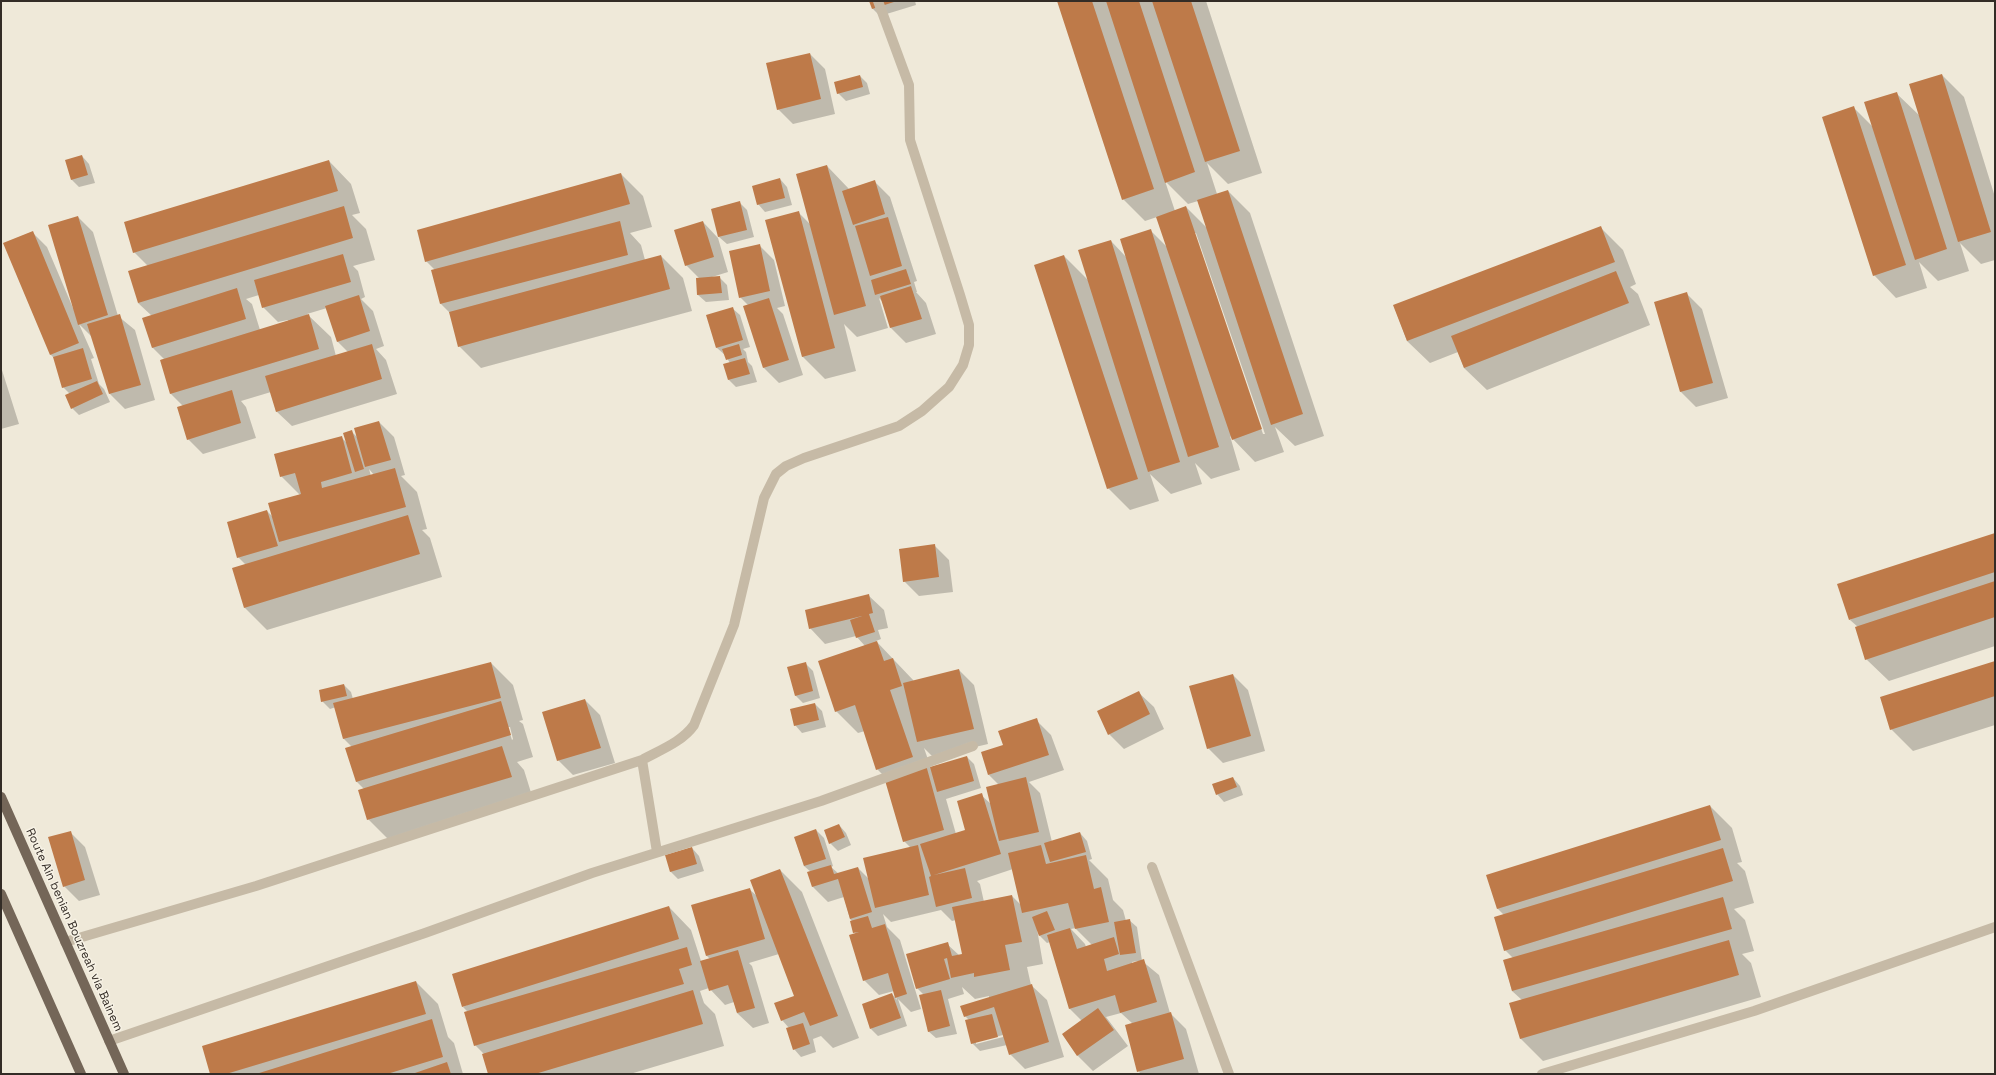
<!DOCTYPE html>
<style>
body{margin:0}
#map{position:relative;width:1996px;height:1075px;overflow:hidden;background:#efe9d9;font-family:"Space Grotesk",sans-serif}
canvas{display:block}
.frame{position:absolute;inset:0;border:2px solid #332c26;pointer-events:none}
</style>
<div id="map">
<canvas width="1996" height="1075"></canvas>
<div class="frame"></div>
</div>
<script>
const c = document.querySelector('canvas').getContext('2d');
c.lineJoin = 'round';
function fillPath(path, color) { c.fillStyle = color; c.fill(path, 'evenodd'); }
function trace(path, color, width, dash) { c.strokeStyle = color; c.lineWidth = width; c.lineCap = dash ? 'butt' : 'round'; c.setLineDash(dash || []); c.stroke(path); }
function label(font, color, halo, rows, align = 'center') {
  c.font = font + ' "Space Grotesk",sans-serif'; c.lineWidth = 3; c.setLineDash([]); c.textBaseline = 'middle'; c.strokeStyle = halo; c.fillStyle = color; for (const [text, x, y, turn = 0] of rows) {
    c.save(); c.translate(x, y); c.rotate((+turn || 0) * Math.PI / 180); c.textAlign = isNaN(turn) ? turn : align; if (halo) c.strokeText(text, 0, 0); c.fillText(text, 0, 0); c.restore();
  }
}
fillPath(new Path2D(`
 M871 1H915L916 5 880 16 873 9Z
 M1058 1H1206L1262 173 1228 184 1207 163 1217 194 1228 191 1250 213 1324 436 1295 446 1275 427 1284 452 1255 462 1230 436 1240 470 1211 479 1195 463 1202 484 1171 494 1150 474 1159 501 1130 510 1108 488 1064 256 1089 281 1111 241 1127 258 1151 231 1167 247 1157 217 1145 221 1123 199ZM1165 181 1188 204 1198 201 1208 229 1186 207 1175 211ZM1194 233H1196L1265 434H1263Z
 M810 54 825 69 835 114 793 124 778 109Z
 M1942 75 1964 97 1995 197V260L1981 264 1960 243 1969 271 1938 281 1919 262 1927 288 1896 298 1874 275 1854 108 1873 127 1896 93 1920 116Z
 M860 76 867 83 870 94 846 101 838 93Z
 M82 156 89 164 95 183 79 187 72 180 66 161Z
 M329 161 351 184 360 213 352 215 366 229 375 260 353 266 358 271 365 297 361 299 373 311 384 346 376 349 386 360 397 394 292 426 276 411 271 392 241 401 246 407 256 438 203 454 188 439 183 406 171 394 161 360 164 359 153 348 152 316 138 303 148 266 134 252ZM259 295 263 307 278 322 288 320V321L260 330 252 304 246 299ZM327 308 338 342 348 352 336 356 331 337 307 314Z
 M827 166 849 189 875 182 890 197 917 281 914 282 917 292H916L926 303 936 334 906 343 891 328 882 301 879 298 888 328 857 337 844 324 856 371 825 379 802 356 798 212 810 224Z
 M621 174 643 196 652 227 630 233 641 245 645 260 661 256 683 278 692 311 481 368 459 346 450 313 441 304 435 270 426 261Z
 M780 179 787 187 792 205 765 212 758 204Z
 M739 202 747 210 754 237 727 244 719 237 712 209Z
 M78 217 93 232 118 316 135 330 155 400 125 409 110 394 92 337 79 324 94 358 91 359 99 384 104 389 110 402 79 415 72 408 70 394 63 387 54 358 51 355 5 243 32 232 47 247 73 308H74Z
 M703 222 718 238 728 272 712 277 720 278 727 285 729 300 706 302 698 295 700 279 686 265Z
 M1601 228 1623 250 1636 284 1630 287 1638 294 1650 325 1487 390 1464 368 1458 352 1430 363 1407 341 1394 306Z
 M759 245 774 260 785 306 777 308 783 314 803 375 779 383 764 368 749 306 740 297Z
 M1687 294 1702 309 1728 398 1696 407 1681 392Z
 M732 308 740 315 750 347 743 349 746 352 748 362 752 366 757 382 736 387 729 380 724 365 730 363 725 355 717 348Z
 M1 367 19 424 1 429Z
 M379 422 394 437 405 475 401 476 417 492 427 529 422 530 430 538 442 577 267 630 245 608 246 565 238 557 267 511 273 517 300 495 281 476 341 437 347 443 352 432 358 438ZM369 469 374 475 371 476Z
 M1995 534V646L1889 681 1866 659 1858 627 1850 620Z
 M934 545 949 560 953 592 919 596 904 581Z
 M868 595 884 610 888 628 878 630 881 639 876 641 914 681 959 670 974 685 988 744 933 757 924 748 931 768 967 757 974 764 981 788 946 799 956 834 967 831 981 795 991 804 999 785 989 775 1004 745 1036 720 1051 735 1064 770 1029 782 1040 793 1052 842 1080 833 1087 841 1092 859 1089 860 1108 879 1113 900 1123 910 1126 921 1129 920 1137 927 1142 961 1159 975 1170 1013 1186 1029 1199 1074H1140L1126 1026 1133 1024 1121 1013 1106 1017 1128 1046 1093 1071 1078 1056 1063 1034 1082 1021 1070 1009 1050 942 1047 943 1040 936 1037 929 1043 964 1027 967 1031 985 1047 1000 1064 1057 1025 1069 1010 1054 1007 1045 980 1051 972 1043 969 1020 965 1016 989 998V996L975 999 962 987 964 994 948 999 957 1034 936 1038 928 1031 924 995 917 988 947 944 960 956 963 955 956 920 952 921 941 910 891 922 883 914 887 927 900 940 921 1009 911 1012 898 999 907 1026 878 1036 871 1029 892 994 897 1000 894 991 879 995 864 980 856 934 851 922H853L850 919 844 897 828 902 813 887 809 873 811 872 804 866 795 838 816 830 824 838 833 866 831 867 839 874 858 868 869 879 911 848 904 841 885 777 877 769 865 731 858 733 836 711 865 646 856 636 825 644 810 628ZM1013 869 1022 906 1012 896 984 902 980 884 977 881ZM1076 928V929L1092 945 1086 947 1085 944 1071 929ZM1138 961 1139 962 1132 964V962ZM1003 1035V1037L976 1044V1042Z
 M1995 662V725L1913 751 1891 729Z
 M491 663 513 685 523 720 519 721 523 724 533 757 517 762 524 770 533 799 391 842 368 819 364 789 356 781 352 747 344 739 336 707 330 709 322 701 344 685 351 692 353 699ZM508 727H510L513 739 512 740Z
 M805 663 813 671 820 698 803 703 796 696 789 668Z
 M1233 675 1248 690 1265 751 1223 763 1208 748Z
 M1138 692 1154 707 1164 729 1124 749 1109 734Z
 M585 700 600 715 615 763 573 775 558 760Z
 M815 704 822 711 826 727 802 733 795 725Z
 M1233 778 1240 786 1243 795 1224 802 1217 794Z
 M1710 806 1732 828 1742 862 1737 863 1745 871 1754 903 1734 909 1745 920 1754 951 1742 954 1751 963 1761 997 1543 1061 1520 1038 1522 1000 1512 991 1504 960 1513 958 1505 950 1504 915 1498 909 1488 876Z
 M839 825 846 833 851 845 838 851 830 843Z
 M70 832 85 847 100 895 79 901 64 886Z
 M692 848 699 856 704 871 678 879 671 872 666 856Z
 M780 870 802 892 859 1038 833 1048 821 1036 813 1039 816 1052 801 1057 794 1049 789 1028 782 1020 795 996 779 954 749 963 752 966 769 1023 753 1028 737 1013 734 1002 725 1005 709 988 700 991 704 1003 715 1014 724 1046 630 1074H489L484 1054 475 1045 468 1012 463 1007 669 907 691 930 701 961 710 959 707 956 692 906 749 889 757 896Z
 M416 982 438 1004 448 1037 454 1043 463 1074H211Z`), '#0003');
fillPath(new Path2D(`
 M869 1H897L872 9Z
 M1057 1H1092L1154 189 1122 200Z
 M1106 1H1139L1195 172 1165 183Z
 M1152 1H1191L1240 151 1205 162Z
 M810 53 821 99 777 110 766 63Z
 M1942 74 1991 232 1958 242 1909 84Z
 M860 75 863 87 837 94 834 82Z
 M1897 92 1947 249 1915 260 1864 102Z
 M1854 106 1906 265 1873 276 1822 117Z
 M82 155 88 175 71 180 65 160Z
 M329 160 338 191 133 253 124 222Z
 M827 165 866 306 834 315 796 174Z
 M621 173 630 204 425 262 417 230Z
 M780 178 785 198 757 205 752 186Z
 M875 180 885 214 853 225 842 191Z
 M1228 190 1303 414 1271 425 1197 200Z
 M740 201 747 230 718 237 711 209Z
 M344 206 353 238 138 303 128 271Z
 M1186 206 1262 429 1232 440 1156 217Z
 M799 211 835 348 802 357 765 220Z
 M78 216 108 315 78 325 48 225Z
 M888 217 902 266 870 276 855 226Z
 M620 221 628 255 440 304 431 270Z
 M703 221 714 257 685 266 674 230Z
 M1601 226 1615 262 1407 341 1393 305Z
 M1151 229 1219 447 1188 457 1120 239Z
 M33 231 79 343 50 355 3 243Z
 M1111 240 1180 462 1148 472 1078 250Z
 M760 244 770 291 739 298 729 251Z
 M343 254 351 282 262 308 254 280Z
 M661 255 670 289 458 347 449 312Z
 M1064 255 1138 479 1107 489 1034 265Z
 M906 269 911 284 875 295 871 280Z
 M1616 271 1629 303 1464 368 1451 336Z
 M720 276 722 293 697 295 696 278Z
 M911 286 922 319 890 328 880 296Z
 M237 288 246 319 152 348 142 318Z
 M1687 292 1713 383 1680 392 1654 302Z
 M359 295 370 331 337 342 325 306Z
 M769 298 789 360 763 368 743 306Z
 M733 307 743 340 716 348 706 315Z
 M120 314 141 385 109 394 87 324Z
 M309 314 319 349 170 394 160 360Z
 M372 344 382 379 276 412 265 376Z
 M739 344 742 355 726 360 722 349Z
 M83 348 92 379 62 388 53 357Z
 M745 358 750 374 728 380 723 364Z
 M97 381 103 394 71 409 65 395Z
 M232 390 241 423 187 440 177 407Z
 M379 421 391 460 365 467 354 428Z
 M352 430 364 469 355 472 343 433Z
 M342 436 352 473 321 482 322 488 395 468 406 507 279 542 268 503 301 494 295 473 280 477 274 454Z
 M267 510 278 546 237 558 227 522Z
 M408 515 420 554 244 608 232 568Z
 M1995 533V572L1849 620 1837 584Z
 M935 544 939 577 903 582 899 549Z
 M1995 581V617L1865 660 1855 627Z
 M869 594 873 613 869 614 875 632 856 638 850 620 862 616 809 629 805 610Z
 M877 641 884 661 893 658 902 686 890 690 913 757 876 770 855 705 835 712 818 661Z
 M1995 661V696L1890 730 1880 697Z
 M491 662 501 698 343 739 333 703Z
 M806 662 813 691 795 696 787 667Z
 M959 669 974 729 917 742 903 683Z
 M1233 674 1251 736 1207 749 1189 686Z
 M344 684 347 696 321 702 319 690Z
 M1139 691 1150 714 1108 735 1097 711Z
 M585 699 601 748 557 761 542 712Z
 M501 701 511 735 356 782 345 748Z
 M815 703 819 720 794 726 790 709Z
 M1037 718 1049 755 988 775 981 752 1003 745 998 731Z
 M502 746 512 777 367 820 358 790Z
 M967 756 974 781 937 792 930 767Z
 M926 765 944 830 903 842 884 777Z
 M1026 777 1039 832 999 841 986 787Z
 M1233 777 1237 787 1216 795 1212 784Z
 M982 793 1001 854 934 875 965 868 972 898 936 907 929 877 931 876 920 844 965 830 957 801Z
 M1710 805 1721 840 1497 909 1486 875Z
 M839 824 845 837 829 844 824 830Z
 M816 829 826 859 804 866 794 837Z
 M71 831 85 880 63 887 48 837Z
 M1080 832 1086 852 1050 862 1044 843Z
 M918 845 929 895 875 908 863 858Z
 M1041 845 1046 864 1086 855 1094 889 1101 887 1109 922 1075 929 1068 903 1022 913 1008 853Z
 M692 847 697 864 670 872 665 855Z
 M1723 848 1733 881 1504 951 1494 917Z
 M831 865 834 874 858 867 872 912 850 919 838 879 812 887 807 872Z
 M780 869 838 1016 810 1026 804 1012 781 1021 774 1003 794 996 750 880Z
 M750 888 765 939 706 956 691 905Z
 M1012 895 1022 942 1005 945 1010 970 974 977V973L951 978 947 958 944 959 950 979 916 989 906 954 948 942 952 956 962 954 952 907Z
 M1723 897 1732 929 1512 991 1503 960Z
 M669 906 679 939 462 1007 452 974Z
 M1047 911 1055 930 1039 936 1032 917Z
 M868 916 872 928 885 924 907 994 895 998 888 973 863 981 849 935 859 932 853 933 850 921Z
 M1130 919 1136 953 1120 955 1114 922Z
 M1070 928 1077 949 1114 937 1119 954 1104 959 1107 971 1144 959 1157 1002 1120 1013 1115 995 1069 1009 1047 935Z
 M1729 940 1739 975 1520 1039 1509 1003Z
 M687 947 692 965 679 969 684 984 474 1046 464 1012Z
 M738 950 755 1008 737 1013 728 985 709 991 700 961Z
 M416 981 426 1014 226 1074H210L202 1046Z
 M1032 984 1049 1042 1009 1055 994 1007 964 1017 960 1006Z
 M693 990 703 1024 535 1074H488L482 1054Z
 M941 990 950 1026 928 1032 919 995Z
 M892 993 901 1018 870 1029 862 1004Z
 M1098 1008 1114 1030 1077 1056 1062 1034Z
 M1171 1012 1184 1059 1137 1072 1125 1025Z
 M992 1014 998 1037 971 1044 965 1020Z
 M432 1019 443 1057 387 1074H256Z
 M803 1023 810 1044 793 1050 786 1028Z
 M447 1062 451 1074H412Z`), '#be7a49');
trace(new Path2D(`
 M657 852 642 760C660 750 682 742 694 725L734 625 764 498 776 474 786 466 804 458 899 426 922 411 949 387 963 365 969 345V325L960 295 910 140 909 85 878 1
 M1152 867 1229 1074
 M65 942 256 886 642 760
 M109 1041 425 933 592 873 821 801 973 746
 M1542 1074 1754 1011 1995 927`), '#c6baa6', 10);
trace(new Path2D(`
 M1 797 124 1074
 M1 894 81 1074`), '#746658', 10);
label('12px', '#332c26', '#f7f2e5', [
 ["Route Ain benian Bouzreah via Bainem",74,930,66]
]);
</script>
